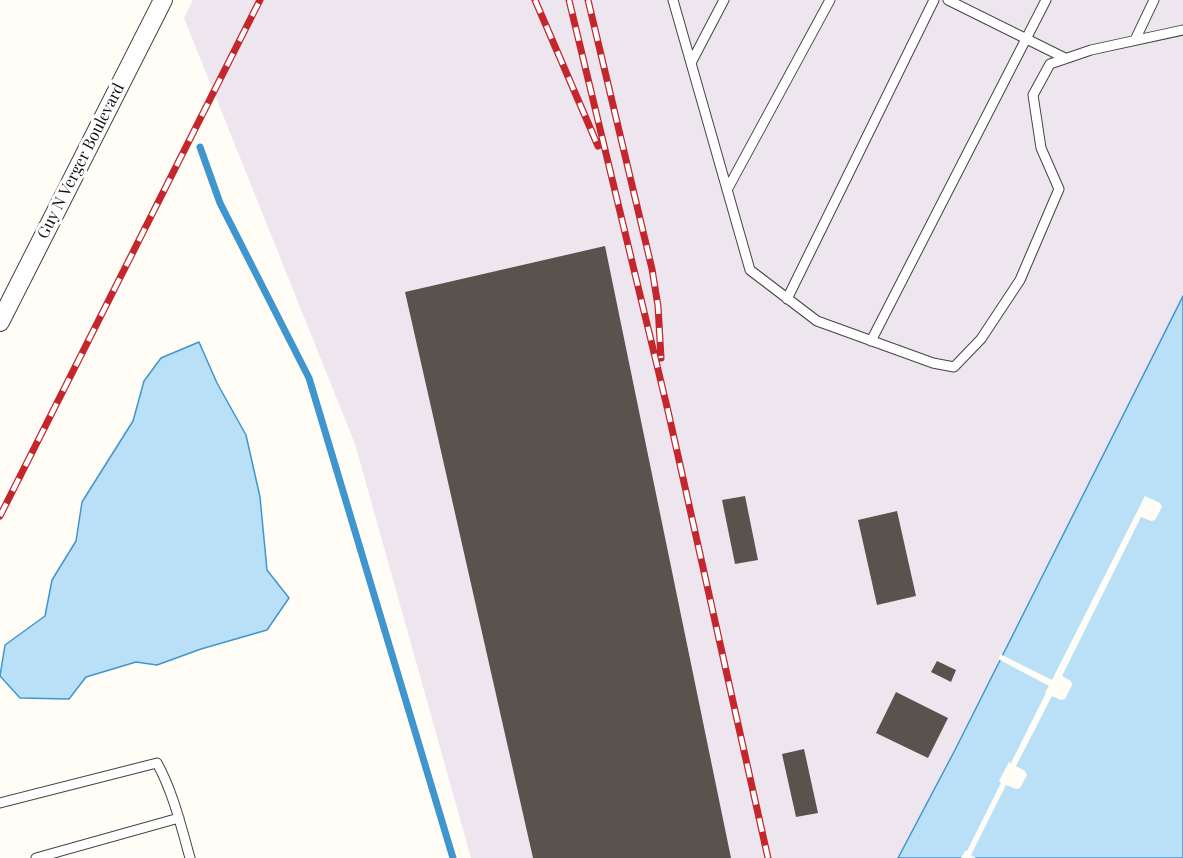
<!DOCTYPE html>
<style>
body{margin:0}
canvas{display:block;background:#fffdf5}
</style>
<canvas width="1183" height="858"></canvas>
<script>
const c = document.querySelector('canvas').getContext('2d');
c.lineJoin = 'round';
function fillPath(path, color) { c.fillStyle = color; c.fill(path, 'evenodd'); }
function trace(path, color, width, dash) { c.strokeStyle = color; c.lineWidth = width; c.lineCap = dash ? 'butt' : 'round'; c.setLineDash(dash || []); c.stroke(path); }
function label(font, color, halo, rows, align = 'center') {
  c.font = font + ' "Playfair Display",serif'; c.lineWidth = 6; c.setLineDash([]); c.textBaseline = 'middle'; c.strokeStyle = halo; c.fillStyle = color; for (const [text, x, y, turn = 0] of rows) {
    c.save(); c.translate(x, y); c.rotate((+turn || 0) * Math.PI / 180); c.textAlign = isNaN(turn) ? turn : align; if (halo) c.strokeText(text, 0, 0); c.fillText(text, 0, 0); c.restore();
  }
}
fillPath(new Path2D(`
 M193 0H1183V296L955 750 898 858H471L355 444 184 18Z`), '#eee6ef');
const water = new Path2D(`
 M1183 296V858H898L955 750Z
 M199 342 217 383 246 435 260 497 267 570 289 598 267 630 201 649 157 665 136 662 86 677 69 699 20 698 0 676 5 645 45 616 52 580 76 541 82 502 133 421 144 381 161 358Z`);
fillPath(water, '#b9e0f7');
trace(water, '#3f96cf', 1.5);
fillPath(new Path2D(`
 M1145 496 1160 503 1162 507 1155 520 1151 521 1141 517 1062 676 1071 681 1072 685 1065 699 1061 700 1052 696 1016 766 1025 771 1027 775 1020 788 1016 789 1006 785 971 855 976 858H961L965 851H967L1001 783 999 781 1009 762 1011 763 1046 693 1045 692 1049 686 998 659 1000 654 1052 680Z`), '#fffdf5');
trace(new Path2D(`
 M200 147 220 203 309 378 453 858`), '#3f96cf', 7);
fillPath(new Path2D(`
 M605 246 731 858H533L405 292Z
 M745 496 758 560 735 564 722 500Z
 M897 511 916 596 877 605 858 520Z
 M937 661 956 670 951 682 931 672Z
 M896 692 948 718 928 758 876 733Z
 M804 749 818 813 796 817 782 754Z`), '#5a524d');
const lane = new Path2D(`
 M673 0 750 270 817 321 933 363 954 367 981 339 1020 280 1059 189 1041 148 1033 95 1050 64 1091 50 1183 30
 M948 0 1065 58
 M1135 40 1154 0
 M691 63 724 0
 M727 190 830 0
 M787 299 934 0
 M871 341 1046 0
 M0 803 157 763C173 792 181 826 190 858
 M36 858 179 818`);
const street = new Path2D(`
 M0 322 163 0`);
trace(lane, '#444', 11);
trace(street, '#444', 20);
trace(lane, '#fff', 9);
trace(street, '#fff', 18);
const rail = new Path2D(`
 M535 0 598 146
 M569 0 668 411 768 858
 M588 0 652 269 658 306 661 358
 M0 516 260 0`);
trace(rail, '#c4262e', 7);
trace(rail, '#fff', 4.5, [14]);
label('16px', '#111', '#fff', [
 ["Guy N Verger Boulevard",81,161,-63]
]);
</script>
